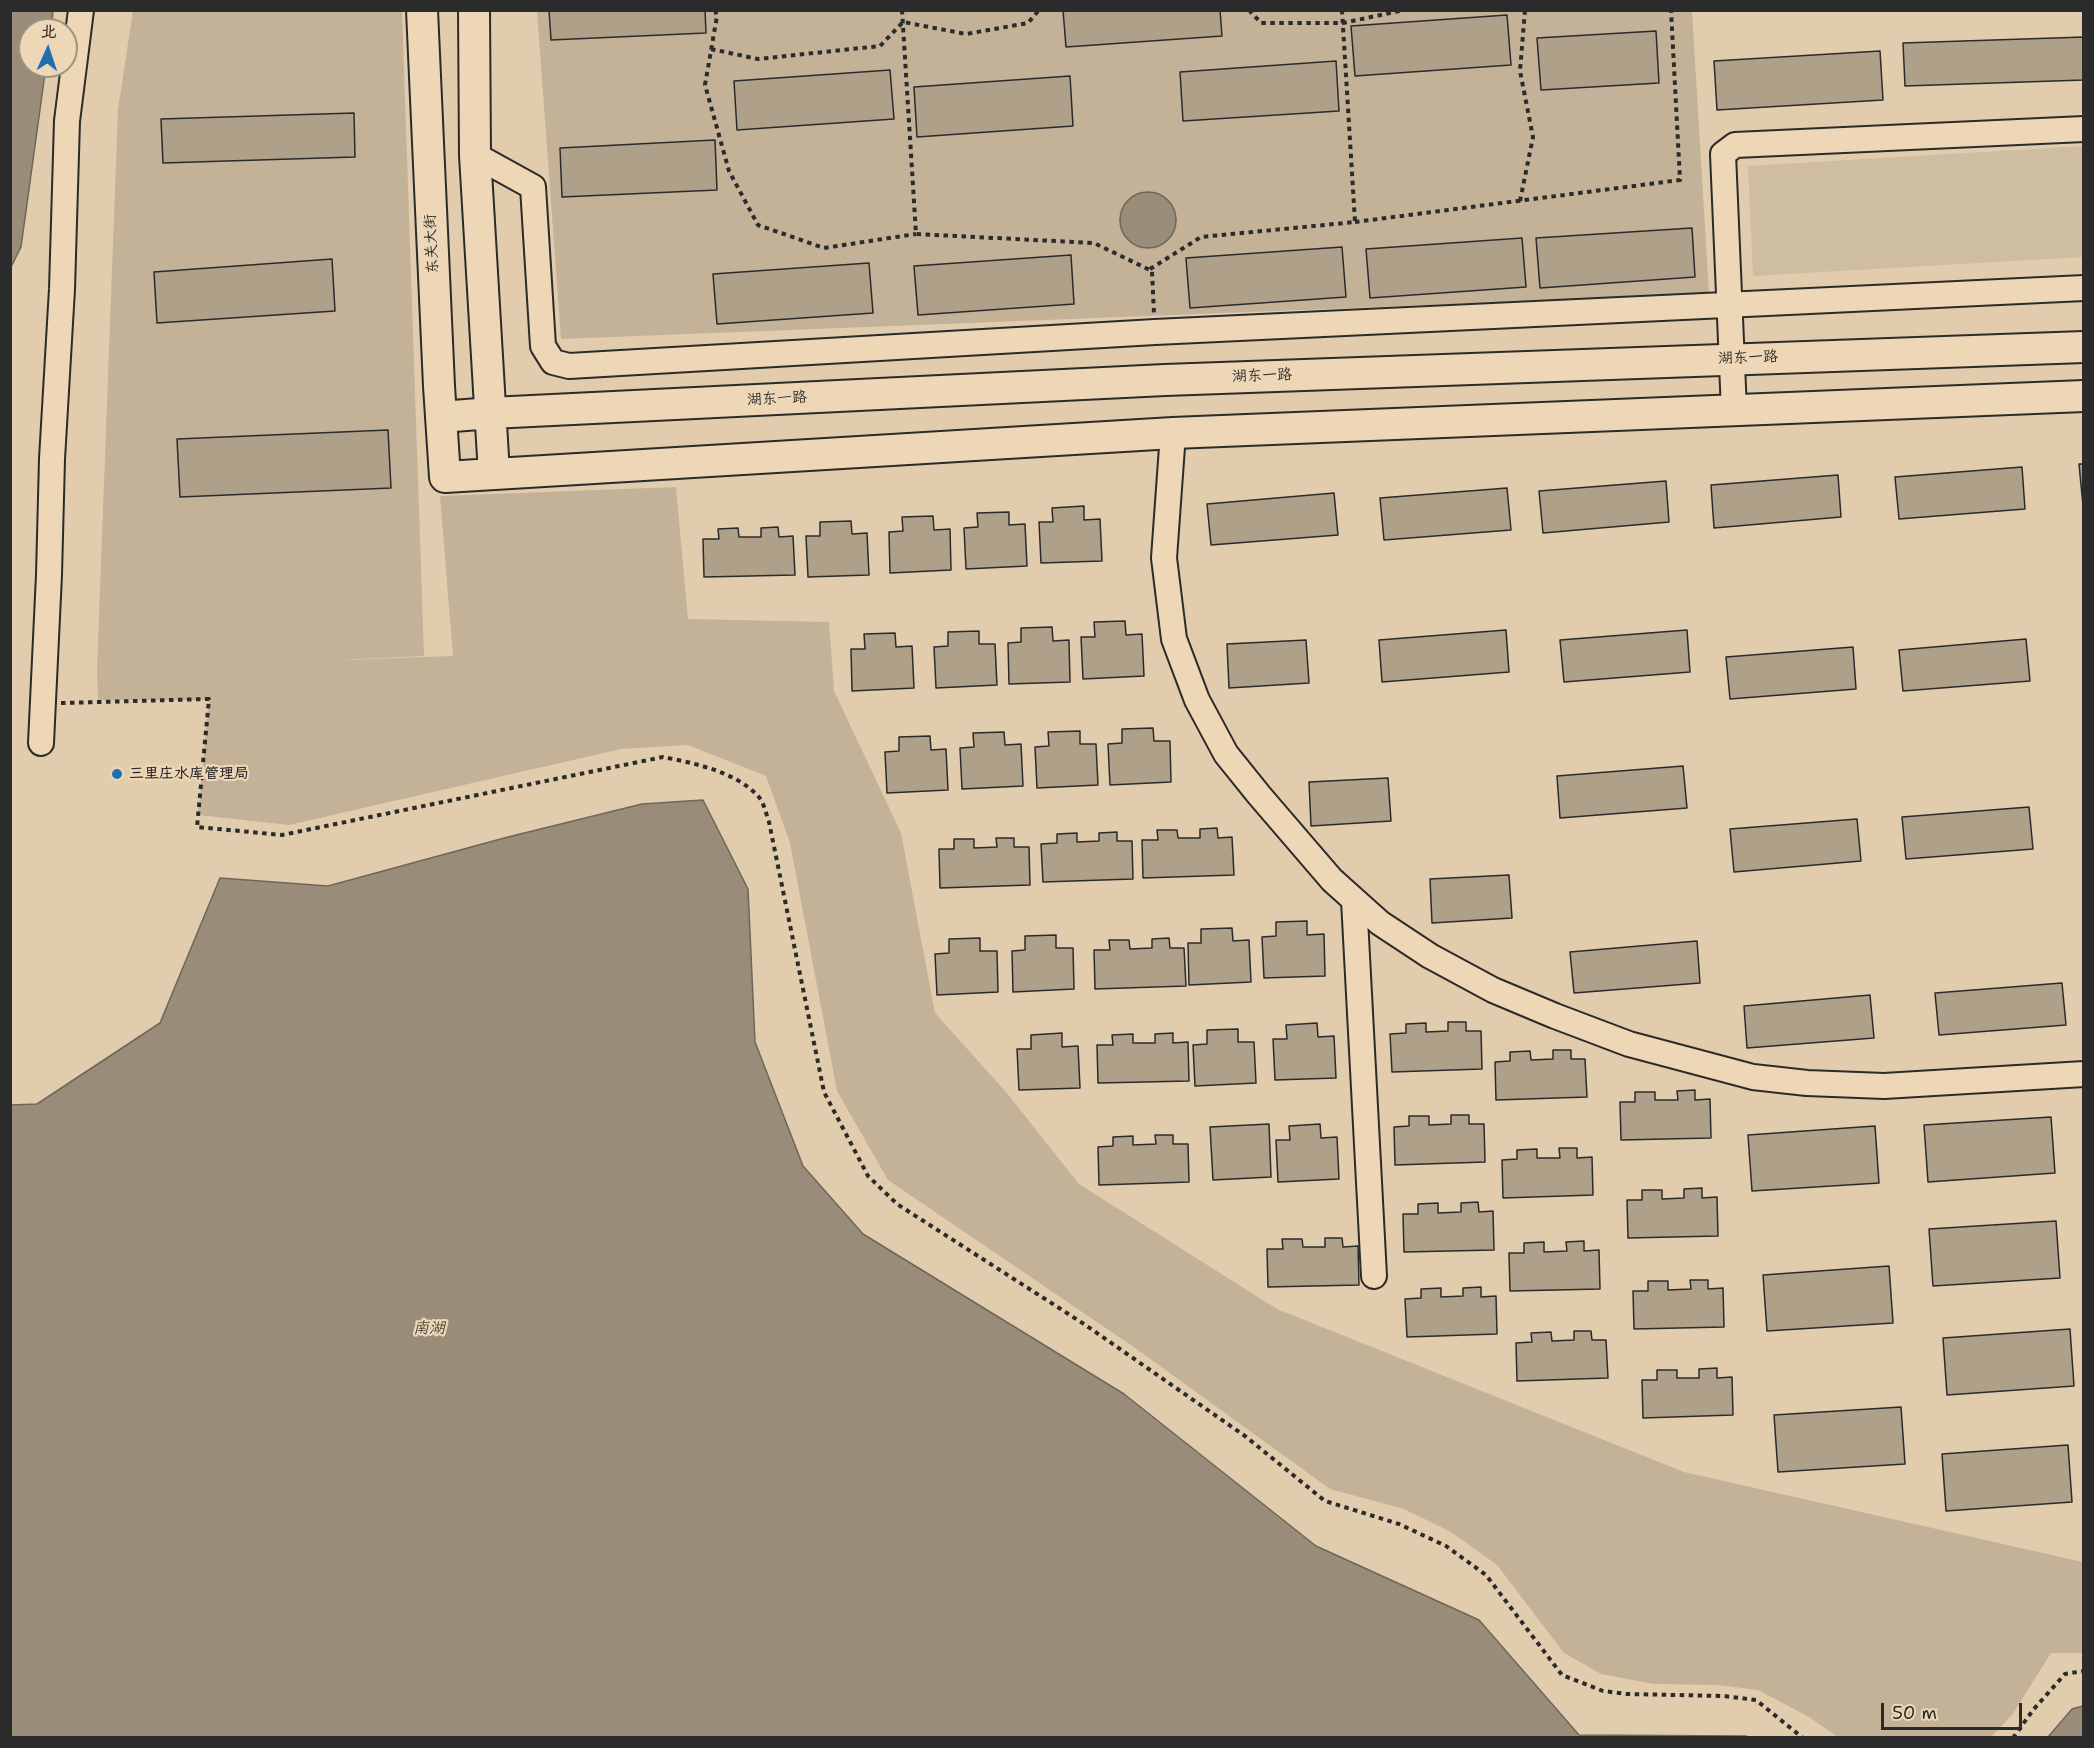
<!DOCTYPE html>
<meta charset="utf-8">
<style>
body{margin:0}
#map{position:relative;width:2094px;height:1748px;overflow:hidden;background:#e1cdae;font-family:"Shantell Sans","LXGW WenKai TC",sans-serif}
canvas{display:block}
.frame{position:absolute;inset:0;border:12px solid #2b2b2b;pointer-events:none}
.north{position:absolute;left:18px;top:18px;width:60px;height:60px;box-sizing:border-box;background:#edd7b6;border:2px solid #9f927e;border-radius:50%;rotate:3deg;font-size:16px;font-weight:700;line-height:24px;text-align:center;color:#2b2b2b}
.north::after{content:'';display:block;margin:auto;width:21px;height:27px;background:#1f6fb2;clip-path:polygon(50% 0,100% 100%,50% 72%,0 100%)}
.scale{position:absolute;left:1881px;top:1703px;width:141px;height:27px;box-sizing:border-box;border:3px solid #2b2b2b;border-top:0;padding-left:8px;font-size:18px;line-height:21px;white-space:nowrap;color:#2b2b2b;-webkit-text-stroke:4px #edd7b6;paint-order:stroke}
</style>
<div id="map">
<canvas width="2094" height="1748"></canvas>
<div class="frame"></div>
<div class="north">北</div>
<div class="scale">50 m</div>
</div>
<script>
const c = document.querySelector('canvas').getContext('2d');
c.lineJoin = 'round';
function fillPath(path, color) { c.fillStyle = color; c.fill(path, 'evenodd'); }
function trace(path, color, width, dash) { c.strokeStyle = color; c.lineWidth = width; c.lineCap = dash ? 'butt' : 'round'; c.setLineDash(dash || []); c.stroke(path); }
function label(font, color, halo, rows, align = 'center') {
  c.font = font + ' "Shantell Sans","LXGW WenKai TC",sans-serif'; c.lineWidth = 4.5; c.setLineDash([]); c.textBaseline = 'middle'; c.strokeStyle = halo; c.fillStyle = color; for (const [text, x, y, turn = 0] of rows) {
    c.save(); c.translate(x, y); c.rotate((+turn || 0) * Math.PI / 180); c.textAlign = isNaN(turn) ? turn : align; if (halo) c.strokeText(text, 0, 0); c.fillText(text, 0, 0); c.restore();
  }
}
fillPath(new Path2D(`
 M2083 146V257L1753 276 1748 166Z`), '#cfbda1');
fillPath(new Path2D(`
 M133 11H402L424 656 318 661 453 656 440 496 676 487 688 619 829 622 834 691 901 833 935 1013 1006 1092 1079 1184 1277 1309 1684 1472 2083 1562V1653H2051L2012 1715 1990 1738 1838 1737 1809 1717 1758 1690 1718 1685 1654 1684 1601 1674 1564 1653 1497 1565 1451 1532 1404 1509 1330 1489 1138 1350 888 1180 837 1091 790 843 766 776 688 745 621 749 289 825 198 815 209 700H98L97 670 118 109Z
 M537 11H1692L1709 294 561 339Z`), '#c3b298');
const water = new Path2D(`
 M11 10 53 11 51 30H30V66H46L21 247 11 267Z
 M1120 220a28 28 0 1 1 56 0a28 28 0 1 1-56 0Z
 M703 800 748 889 755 1042 803 1166 863 1234 1124 1394 1316 1546 1479 1620 1579 1735 1746 1736 1748 1737H11V1105L37 1104 160 1023 220 878 328 886 508 837 642 804Z
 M2083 1706V1737H2048L2072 1709Z`);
fillPath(water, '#998d79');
trace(water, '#6d665a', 1.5);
const building = new Path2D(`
 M549 10H705L706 33 551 40Z
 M1063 10H1220L1222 36 1066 47Z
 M1507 15 1511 65 1355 76 1351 26Z
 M1656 31 1659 83 1541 90 1537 38Z
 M2084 37V80L1905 86 1903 43Z
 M1880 51 1883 100 1717 110 1714 61Z
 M1336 61 1339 111 1183 121 1180 72Z
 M890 70 894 119 737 130 734 81Z
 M1070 76 1073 126 917 137 914 87Z
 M354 113 355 157 163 163 161 119Z
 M715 140 717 190 562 197 560 148Z
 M1692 228 1695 277 1540 288 1536 238Z
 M1522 238 1526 287 1370 298 1366 249Z
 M1342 247 1346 297 1190 308 1186 258Z
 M1071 255 1074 304 918 315 914 266Z
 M332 259 335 311 157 323 154 272Z
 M869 263 873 313 717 324 713 274Z
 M388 430 391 488 180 497 177 439Z
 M2079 464H2084V506H2083Z
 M2022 467 2025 509 1899 519 1895 477Z
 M1838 475 1841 517 1714 528 1711 485Z
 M1666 481 1669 522 1543 533 1539 491Z
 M1507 488 1511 530 1384 540 1380 498Z
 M1334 493 1338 535 1211 545 1207 504Z
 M1084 506V520L1100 519 1102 561 1041 563 1039 522H1053L1052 508Z
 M1009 512V525L1025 524 1027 566 966 569 964 528 978 527 977 513Z
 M933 516 934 530 950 529 951 570 890 573 889 532 903 531 902 517Z
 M851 521 852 534 867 533 869 575 808 577 806 536H820V522Z
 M778 527 779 537 793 536 795 575 704 577 703 539H719L718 529 738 528 739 537H761V528Z
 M1125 621 1126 635 1142 634 1144 676 1083 679 1081 637H1095L1094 622Z
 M1052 627 1053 641 1069 640 1070 682 1009 684 1008 643 1021 642V628Z
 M1506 630 1509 672 1382 682 1379 640Z
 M1687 630 1690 672 1564 682 1560 640Z
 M979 631V644H995L997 685 936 688 934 647 948 646V632Z
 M895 633 896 647 912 646 914 688 852 691 851 649H865L864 634Z
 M2026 639 2030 681 1903 691 1899 650Z
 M1306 640 1309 683 1229 688 1227 644Z
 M1853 647 1856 689 1730 699 1726 657Z
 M1153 728 1154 741H1170L1171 782 1110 785 1108 744 1122 743V729Z
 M1080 731V744H1096L1098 785 1037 788 1035 747 1049 746 1048 732Z
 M1004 732 1005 745 1021 744 1023 786 962 789 960 748 974 747 973 733Z
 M930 736 931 750 946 749 948 790 887 793 885 752 899 751V737Z
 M1683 766 1687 808 1560 818 1557 776Z
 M1388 778 1391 821 1311 826 1309 782Z
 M2029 807 2033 849 1906 859 1902 817Z
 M1857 819 1861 861 1734 872 1730 829Z
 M1217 828 1218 838 1232 837 1234 875 1143 878 1142 840H1158L1157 830H1177L1178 838H1200V829Z
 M1117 832V841H1132L1133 879 1043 882 1041 844 1057 843V834L1077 833V842L1099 841V833Z
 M996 838H1014V847H1029L1030 885 940 888 939 849H954V839H974V848L997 847Z
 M1509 875 1512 918 1432 923 1430 879Z
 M1307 921V935L1324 934 1325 976 1264 978 1262 937 1276 936V922Z
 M1232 928 1233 941 1249 940 1251 982 1189 985 1188 943H1201V929Z
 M1056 935V948H1073L1074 989 1013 992 1012 951 1025 950V936Z
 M980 938V951H997L998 992 937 995 935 954 949 953V939Z
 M1169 938 1170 948H1184L1186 986 1095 989 1094 950H1110L1109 940H1129L1130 949 1152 948V939Z
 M1697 941 1700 983 1574 993 1570 952Z
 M2062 983 2066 1025 1939 1035 1935 993Z
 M1870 995 1874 1038 1747 1048 1744 1006Z
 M1448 1022H1466V1031H1481L1482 1069 1392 1072 1390 1034 1406 1033V1024L1426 1023V1032L1448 1031Z
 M1317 1023 1318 1037 1334 1036 1336 1078 1275 1080 1273 1039H1287L1286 1025Z
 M1238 1029V1042H1254L1256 1083 1195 1086 1193 1045 1207 1044V1030Z
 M1062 1033V1047L1078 1046 1080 1088 1019 1090 1017 1049H1031V1035Z
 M1173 1033V1043L1188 1042 1189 1081 1098 1083 1097 1045H1113L1112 1035 1133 1034V1043H1155V1034Z
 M1553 1050H1571V1059H1585L1587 1097 1496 1100 1495 1062 1510 1061V1052L1530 1051 1531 1060 1553 1059Z
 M1695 1090V1100L1710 1099 1711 1138 1621 1140 1620 1102H1635V1092H1655V1100H1678L1677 1091Z
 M1451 1115H1469V1124H1484L1485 1162 1395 1165 1394 1127 1409 1126V1116H1429V1125L1451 1124Z
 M2051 1117 2055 1173 1928 1182 1924 1125Z
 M1269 1124 1271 1177 1213 1180 1210 1127Z
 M1320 1124 1321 1138 1337 1137 1339 1179 1278 1182 1276 1140H1290L1289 1126Z
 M1875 1126 1879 1183 1752 1191 1748 1135Z
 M1155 1135H1173V1144H1188L1189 1182 1099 1185 1098 1147 1113 1146V1137L1133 1136V1145L1156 1144Z
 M1559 1148H1577V1158L1592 1157 1593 1195 1503 1198 1502 1160 1517 1159V1150L1537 1149V1158H1560Z
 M1702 1188V1198L1717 1197 1718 1236 1628 1238 1627 1200H1642V1190H1662V1199L1684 1198V1189Z
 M1478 1202 1479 1212 1493 1211 1494 1250 1404 1252 1403 1214H1418V1204L1438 1203V1213L1461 1212V1203Z
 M2056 1221 2060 1278 1933 1286 1929 1229Z
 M1325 1238H1342L1343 1247 1358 1246 1359 1285 1268 1287 1267 1249H1283L1282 1239H1302L1303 1247H1325Z
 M1584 1241V1251L1599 1250 1600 1289 1510 1291 1509 1253H1524V1243L1544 1242V1252L1567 1251 1566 1242Z
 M1889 1266 1893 1323 1767 1331 1763 1275Z
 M1690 1280H1708V1289L1723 1288 1724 1327 1634 1329 1633 1291H1648V1281H1668V1290L1691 1289Z
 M1481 1287V1297L1496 1296 1497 1334 1407 1337 1405 1299 1421 1298V1289L1441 1288V1297L1463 1296V1288Z
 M2070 1329 2074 1386 1947 1395 1943 1338Z
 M1574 1331H1591L1592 1340H1606L1608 1378 1517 1381 1516 1343 1532 1342 1531 1333 1551 1332 1552 1341 1574 1340Z
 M1717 1368V1378L1732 1377 1733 1415 1643 1418 1642 1380H1657V1370H1677V1378H1699V1369Z
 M1901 1407 1905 1464 1778 1472 1774 1415Z
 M2068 1445 2072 1502 1946 1511 1942 1454Z`);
fillPath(building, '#aea089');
trace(building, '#2b2b2b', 1.5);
const minor = new Path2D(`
 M475 155 533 187 543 346 553 362 569 366 1155 332 2084 288
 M1734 411 1723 154 1735 145 2084 129
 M1173 433 1164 558 1174 639 1197 700 1226 754 1259 795 1332 880 1380 923 1430 956 1493 990 1555 1016 1629 1044 1753 1077 1807 1083 1884 1086 2084 1074
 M41 743 49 575 52 459 62 289 67 121 81 10
 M1354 900 1374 1276`);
const major = new Path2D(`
 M422 10 439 386 445 477 1173 433 2084 396
 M474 10 475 155 494 474
 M441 417 491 413 1165 380 2084 347`);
trace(minor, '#2b2b2b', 28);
trace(major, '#2b2b2b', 34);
trace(new Path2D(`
 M715 10 717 16 705 85 729 171 758 225 824 248 916 234
 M902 10 916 234 1094 243 1152 271 1154 314
 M1249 10 1261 23H1343L1404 10
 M1558 10H1572
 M711 49 758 59 880 46 903 22 966 34 1028 23 1039 10
 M1520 201 1533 137 1520 71 1525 10
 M1355 222 1680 180 1671 10
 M1150 269 1201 237 1355 222 1342 10
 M61 703 209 699 197 827 282 835 663 757C694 763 736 772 758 796 764 802 766 814 769 822L824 1092 868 1176 897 1204 1084 1324 1245 1436 1325 1501 1399 1524 1446 1546 1486 1575 1562 1675 1603 1691 1627 1694 1724 1696 1756 1700 1803 1738
 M2013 1738 2033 1710 2065 1674 2084 1671`), '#2b2b2b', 4, [4.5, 4.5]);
trace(minor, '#edd7b6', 24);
trace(major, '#edd7b6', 30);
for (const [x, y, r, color] of [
 [117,774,6,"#1f6fb2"]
]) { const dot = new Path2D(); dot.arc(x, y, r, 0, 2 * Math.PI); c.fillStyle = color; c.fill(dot); trace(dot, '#edd7b6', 2); }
label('15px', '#2b2b2b', '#edd7b6', [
 ["东关大街",432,244,-93],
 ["湖东一路",1748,358,-2],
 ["湖东一路",1262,376,-2],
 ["湖东一路",777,399,-3]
]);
label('bold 15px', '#2b2b2b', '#edd7b6', [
 ["三里庄水库管理局",129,774]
], 'left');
label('italic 16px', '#46443e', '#edd7b6', [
 ["南湖",429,1329]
]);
</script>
